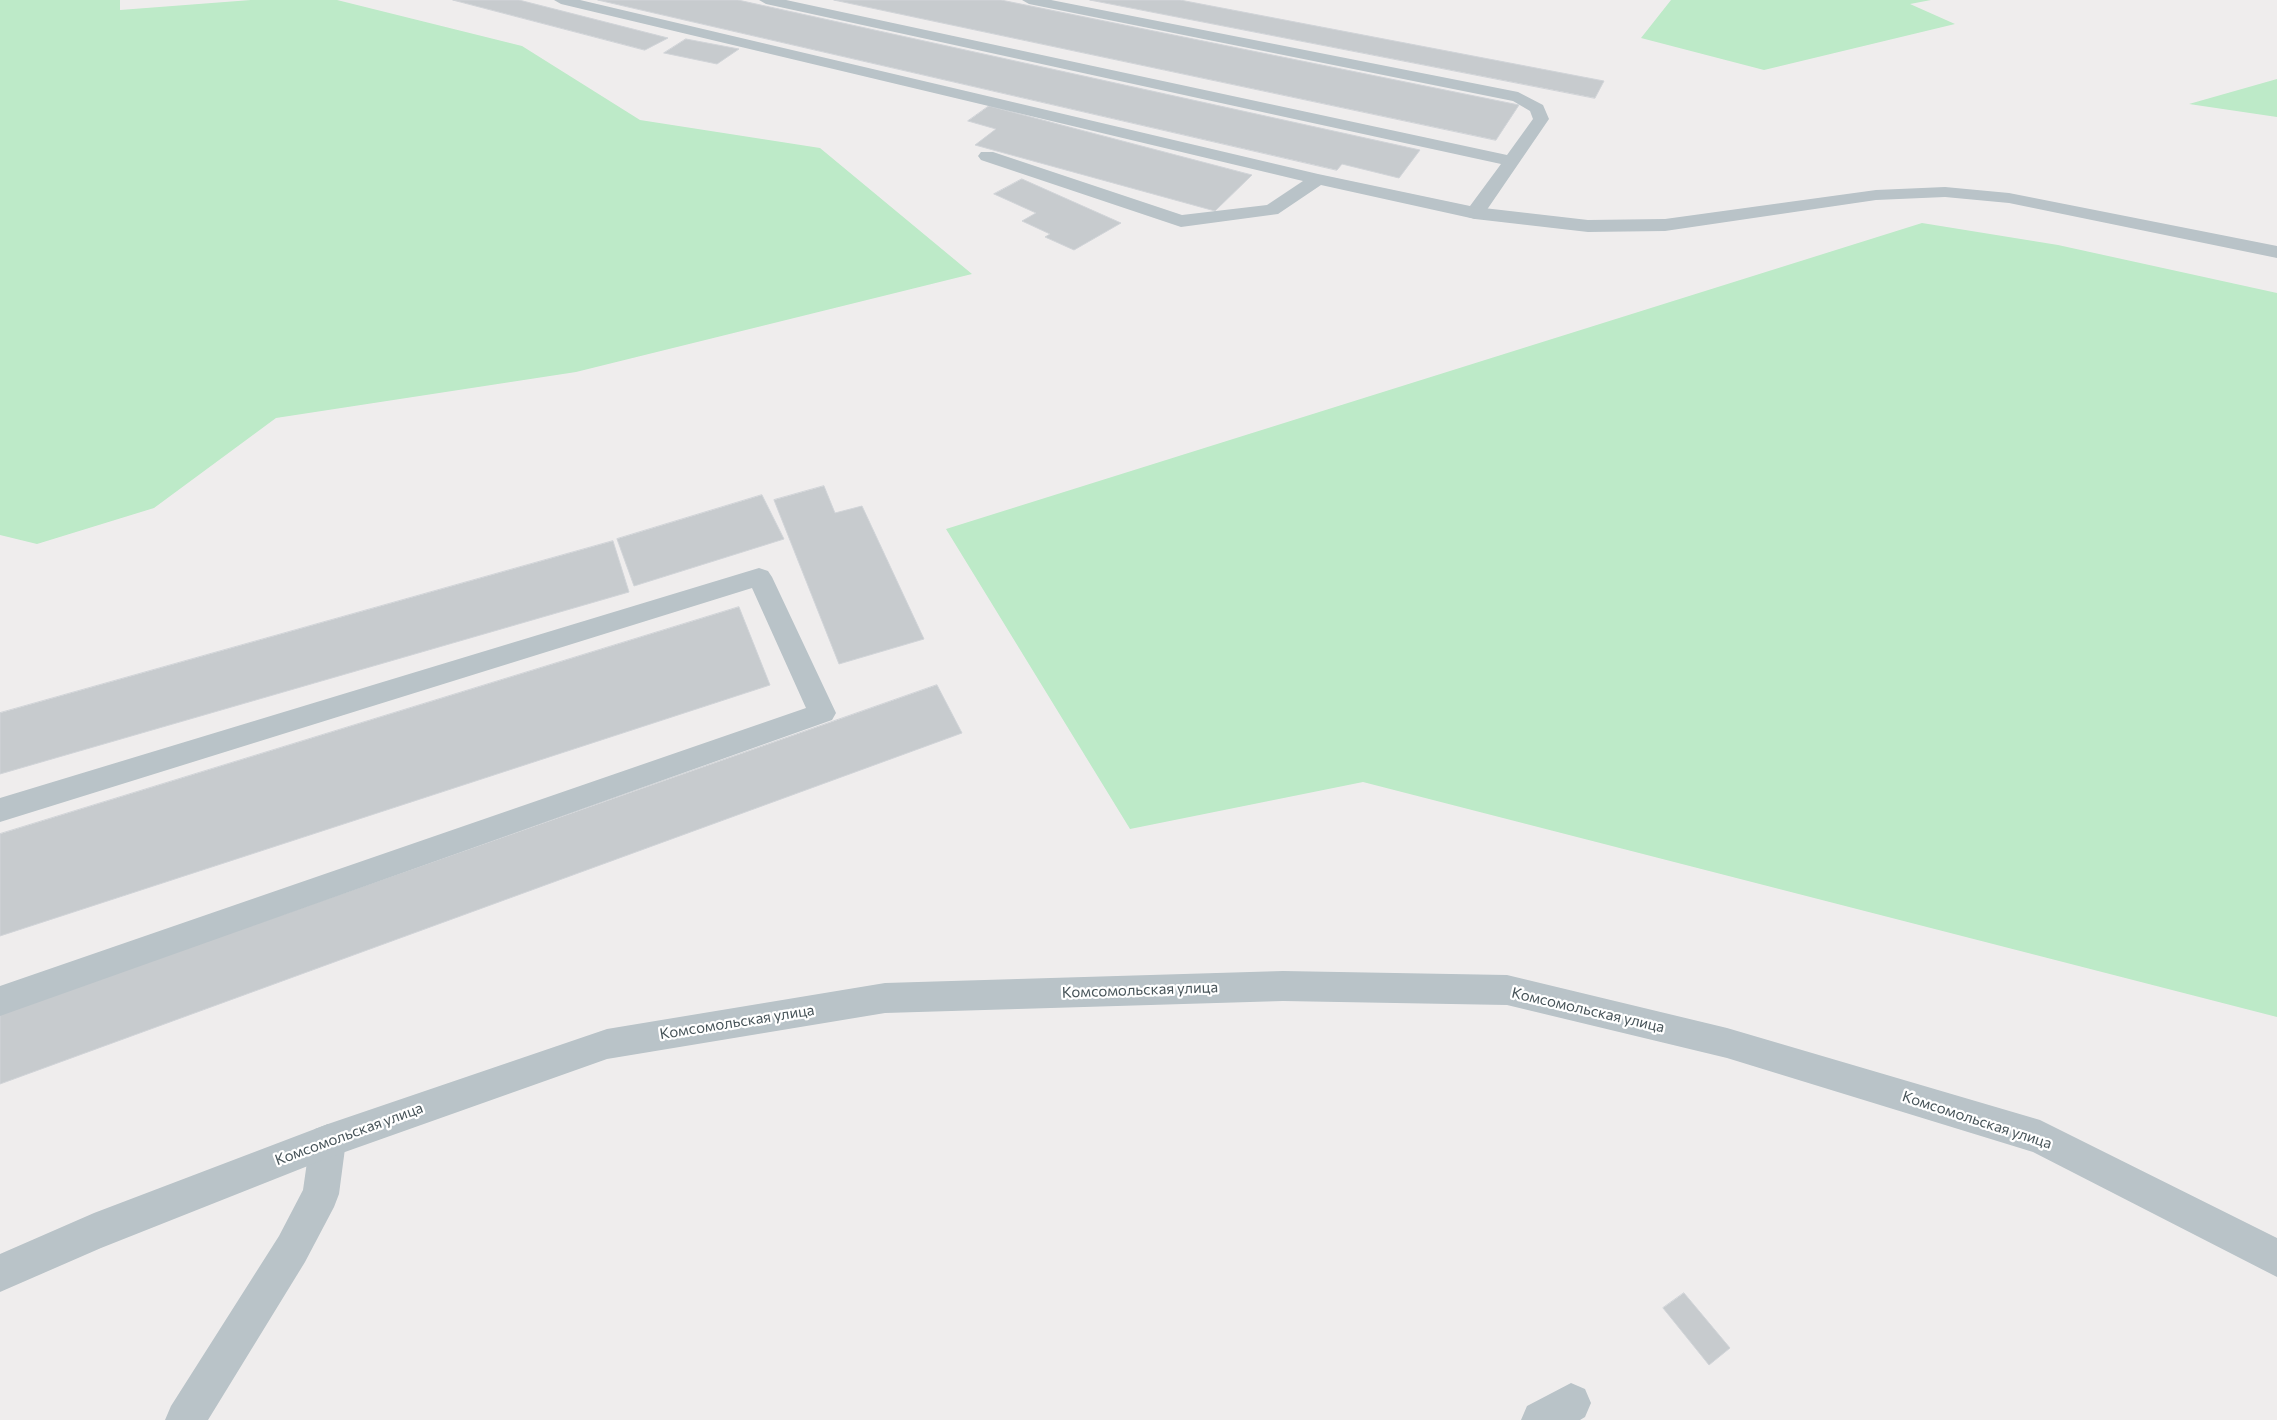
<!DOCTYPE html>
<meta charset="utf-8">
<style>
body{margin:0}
canvas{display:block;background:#efeded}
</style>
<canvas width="2277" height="1420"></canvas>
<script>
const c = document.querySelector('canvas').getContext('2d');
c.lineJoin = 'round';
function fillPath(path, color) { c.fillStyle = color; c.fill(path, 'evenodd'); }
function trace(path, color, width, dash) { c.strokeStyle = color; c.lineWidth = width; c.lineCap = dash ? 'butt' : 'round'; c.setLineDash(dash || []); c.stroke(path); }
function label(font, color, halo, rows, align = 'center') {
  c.font = font + ' Commissioner,sans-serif'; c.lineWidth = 4.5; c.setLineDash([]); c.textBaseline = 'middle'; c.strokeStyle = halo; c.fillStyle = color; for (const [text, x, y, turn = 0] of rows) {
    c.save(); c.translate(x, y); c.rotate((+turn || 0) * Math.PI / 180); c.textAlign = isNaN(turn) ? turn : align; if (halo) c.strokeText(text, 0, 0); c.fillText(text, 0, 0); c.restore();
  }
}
fillPath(new Path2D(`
 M0 0H120V10L251 0H337L522 46 640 120 820 148 972 274 576 372 276 418 154 508 37 544 0 535Z
 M1671 0H1931L1910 4 1955 24 1764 70 1641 38Z
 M2277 79V117L2189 104Z
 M1922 223 2058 245 2277 293V1017L1363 782 1130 829 946 529Z`), '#bdeac8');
const building = new Path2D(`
 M453 0H519L668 38 645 50Z
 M598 0H738L1420 150 1399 178 1342 164 1337 170Z
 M834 0H1001L1519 105 1496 140Z
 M1090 0H1180L1604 81 1595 98Z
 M686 39 739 49 717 64 664 53Z
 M989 106 1252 175 1215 211 975 145 996 129 968 121Z
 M1022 179 1121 223 1074 250 1045 237 1050 234 1022 221 1036 213 994 194Z
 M824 486 835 513 862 506 924 639 839 664 774 500Z
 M762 495 784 539 634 586 617 539Z
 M613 541 629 592 0 774V713Z
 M739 607 770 685 0 936V834Z
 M937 685 962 733 0 1084V1014Z
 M1684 1293 1730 1348 1709 1365 1663 1308Z`);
fillPath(building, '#c7cbce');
trace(building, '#d1d4d8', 1);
fillPath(new Path2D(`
 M554 0H580L1318 174 1470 206 1501 164 766 4 759 0H786L1507 155 1533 119 1530 111 1513 101 1029 4 1022 0H1051L1518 92 1543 105 1549 119 1482 217 1475 219 1321 185 1278 214 1181 227 981 160 978 156 981 152H993L1182 215 1267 205 1303 181 561 4Z
 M759 568 768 571 772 577 836 713 832 720 0 1016V986L806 708 752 588 0 822V798Z
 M328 1124 341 1129 346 1141 339 1194 334 1207 305 1262 208 1420H165L171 1406 279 1236 303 1190 310 1141 315 1129Z
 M1571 1383 1585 1389 1591 1403 1585 1417 1580 1420H1521L1527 1406Z`), '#b9c3c8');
fillPath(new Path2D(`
 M1945 187 2009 193 2277 246V258L2009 203 1945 197 1876 200 1665 231 1588 232 1475 219 1468 217 1466 213 1468 209 1475 207 1588 220 1665 219 1876 190Z
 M1283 971 1507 975 1727 1028 2040 1120 2277 1238V1277L2033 1152 1727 1058 1507 1005 1283 1001 885 1013 607 1059 328 1158 101 1248 0 1292V1254L94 1213 328 1124 607 1029 885 983Z`), '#b9c3c8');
label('15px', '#465358', '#fff', [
 ["Комсомольская улица",1140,990,-2],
 ["Комсомольская улица",1588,1010,13],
 ["Комсомольская улица",737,1022,-9],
 ["Комсомольская улица",1977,1120,18],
 ["Комсомольская улица",349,1134,-20]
]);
</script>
